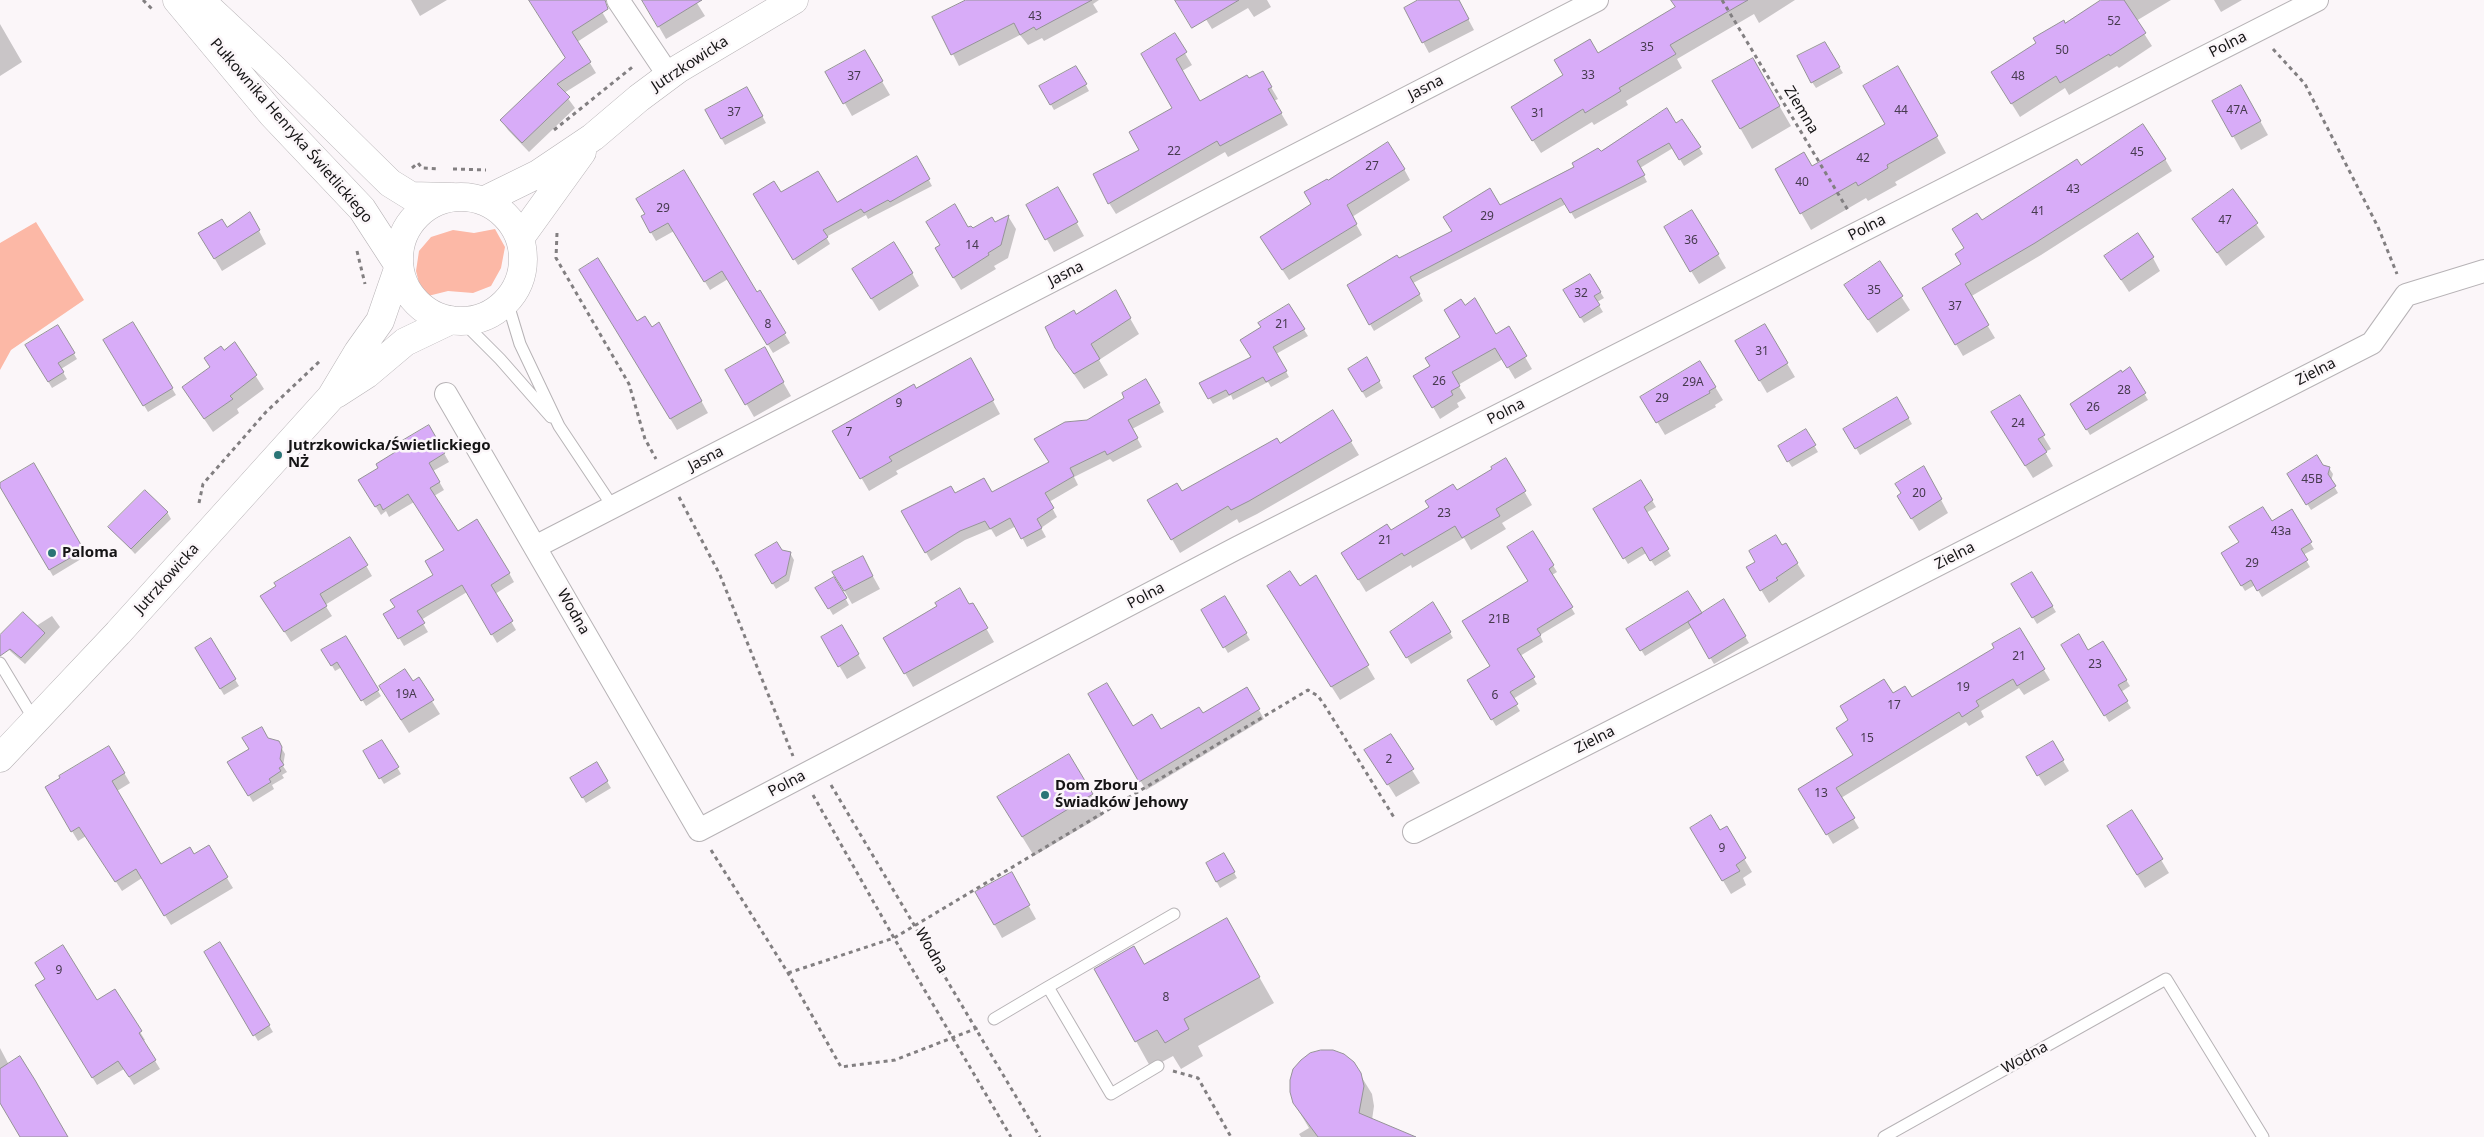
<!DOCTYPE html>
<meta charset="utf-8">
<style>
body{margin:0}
canvas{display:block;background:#fbf6f9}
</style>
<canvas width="2484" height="1137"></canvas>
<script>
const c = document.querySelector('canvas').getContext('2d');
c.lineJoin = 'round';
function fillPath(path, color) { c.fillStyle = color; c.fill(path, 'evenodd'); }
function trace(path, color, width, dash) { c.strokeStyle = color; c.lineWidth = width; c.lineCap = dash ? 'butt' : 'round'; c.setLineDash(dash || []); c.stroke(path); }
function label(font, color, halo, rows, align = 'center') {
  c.font = font + ' "Noto Sans",sans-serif'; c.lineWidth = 5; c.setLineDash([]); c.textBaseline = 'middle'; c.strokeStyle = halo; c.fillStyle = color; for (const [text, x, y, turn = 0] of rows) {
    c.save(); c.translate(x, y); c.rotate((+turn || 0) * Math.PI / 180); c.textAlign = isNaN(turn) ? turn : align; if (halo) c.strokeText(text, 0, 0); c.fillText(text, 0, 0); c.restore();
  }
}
fillPath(new Path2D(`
 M36 222 84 300 11 350 0 370V243Z
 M495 229 505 247 501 268 491 286 473 293 448 291 428 296 420 287 416 271 419 251 431 237 453 230 474 233Z`), '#fcb8a6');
fillPath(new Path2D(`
 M411 0H447L420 16Z
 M531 0H595L608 22 577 42 596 73 564 93 575 108 529 152 508 130 502 121 567 58Z
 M645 0H695L705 16 666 39 644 1Z
 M990 0H1099L1093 4 1098 12 1044 41 1042 38 1028 45 1020 35 959 66 934 17Z
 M1194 0H1267L1271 7 1254 17 1248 8 1212 29Z
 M1421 0H1458L1474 30 1429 53 1405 8Z
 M1675 0H1795L1759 23 1754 14 1677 59 1682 68 1626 101 1628 105 1594 125 1592 122 1541 153 1520 120 1598 54 1677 8Z
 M2103 0H2171L2136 21 2152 46 2119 68 2117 66 2069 95 2065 88 2020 117 2000 85 2038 43Z
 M2214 0H2242L2221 12Z
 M0 24 22 62 0 76Z
 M1174 35 1192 65 1182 71 1200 103 1262 72 1278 99 1274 101 1288 125 1228 157 1225 152 1116 214 1109 203 1140 150 1174 108Z
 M1825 44 1843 73 1816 88 1812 82Z
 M864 51 890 95 852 116 827 72Z
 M1752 59 1791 126 1752 149 1714 82Z
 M1076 67 1089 91 1054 110 1041 87Z
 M1898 68 1946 153 1895 182 1897 185 1868 201 1866 198 1811 230 1776 169 1811 167 1886 124Z
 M2241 87 2268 135 2241 150 2214 102Z
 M747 88 766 123 725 145 706 110Z
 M1682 121 1703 154 1684 166 1673 148 1640 168 1647 182 1575 219 1566 204 1413 283 1423 301 1374 331 1348 286 1600 153Z
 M917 158 932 186 868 219 866 215 826 237 830 244 798 265 755 195 781 194 837 204Z
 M2165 159 2172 171 2041 255 1970 297 1995 338 1963 356 1923 288 1963 265 1966 249 1982 222 2080 167Z
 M1404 169 1410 180 1352 217 1362 235 1289 280 1268 248Z
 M684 171 757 294 760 292 790 343 773 353 728 279 710 290 674 231 656 241 642 217Z
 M1058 189 1084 236 1054 252 1028 206Z
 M2233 191 2265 237 2226 266 2194 219Z
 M1692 211 1726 268 1699 284 1665 228Z
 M250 214 266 244 222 271 200 234 226 229Z
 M1008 216 1016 229 1008 258 994 266 996 269 961 290 936 248 968 229 973 230 994 224Z
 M2106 257 2153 258 2160 271 2129 292Z
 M1879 263 1910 310 1877 333 1854 299Z
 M912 273 919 286 879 311 861 282Z
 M1590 276 1604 298 1597 302 1603 312 1584 323 1564 291Z
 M588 282 637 322 665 336 708 413 677 430Z
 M1115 292 1139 334 1099 360 1108 375 1084 389 1056 348 1076 316Z
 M1289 306 1308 336 1276 354 1289 377 1271 387 1268 382 1233 400 1231 395 1213 404 1201 384 1252 357Z
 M1464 306 1496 335 1508 328 1532 369 1515 379 1503 359 1458 385 1466 398 1457 403 1459 407 1440 419 1415 376 1432 367 1462 337Z
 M133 324 176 395 148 412 105 340Z
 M1764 325 1795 377 1767 393 1737 342Z
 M57 326 77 359 61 369 67 379 52 388 27 345Z
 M235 344 264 389 237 409 239 413 213 432 183 388 211 368 223 352Z
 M764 349 791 396 754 417 727 370Z
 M1366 359 1383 388 1366 398 1349 369Z
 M1700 362 1723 400 1715 405 1716 407 1665 435 1650 410Z
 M2129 368 2148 400 2090 435 2072 404Z
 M978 373 1000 414 896 471 898 474 869 491 834 431 915 389Z
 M1146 381 1164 412 1132 429 1142 447 1113 462 1110 459 1074 477 1078 485 1049 502 1057 517 1041 528 1046 537 1027 547 1016 526 996 537 991 529 965 540 931 561 903 512 954 494 991 493 1050 463 1088 421 1126 398Z
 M1897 399 1912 424 1860 455 1845 429Z
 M1333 412 1359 455 1257 514 1239 523 1237 519 1180 553 1149 500 1181 493 1279 444Z
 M2000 426 2043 436 2051 449 2045 452 2053 466 2033 478Z
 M429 427 449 462 433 471 444 490 434 496 457 533 509 573 514 582 495 594 516 630 497 643 467 592 421 620 428 632 404 646 385 614 396 608 435 575 445 551 414 502 389 517 386 511 381 515 365 489 380 468Z
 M1806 431 1818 452 1792 467 1779 447Z
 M1506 460 1532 505 1502 523 1506 529 1471 550 1464 538 1412 568 1411 565 1366 592 1350 566 1391 532 1494 470Z
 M33 465 86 556 53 576 0 485Z
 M2322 466 2329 468 2333 474 2331 481 2338 493 2311 510 2289 474Z
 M1931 481 1948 513 1919 531 1906 509Z
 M1641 482 1656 507 1646 513 1671 556 1655 566 1646 553 1628 564 1595 510Z
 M2291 511 2314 549 2303 555 2310 567 2262 597 2255 585 2245 591 2222 553Z
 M167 512 171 519 135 554 110 527Z
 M1533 533 1557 572 1552 575 1575 614 1540 635 1543 642 1520 656 1537 684 1513 699 1520 711 1496 726 1468 680 1491 666 1529 582Z
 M350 538 372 576 325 605 332 616 291 642 268 606Z
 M1782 547 1797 563 1805 576 1769 603 1748 568Z
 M781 551 790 553 794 560 789 581 776 589 756 555Z
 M870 571 880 589 852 604 834 573Z
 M2032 573 2056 612 2037 624 2013 585Z
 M1315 577 1375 679 1340 700 1276 599Z
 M834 578 849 605 833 615 817 588Z
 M1688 592 1702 615 1724 601 1749 643 1714 664 1692 627 1645 656 1628 629Z
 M1225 598 1250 640 1228 653 1203 611Z
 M972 604 994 642 913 687 885 638Z
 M1433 604 1453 638 1411 664 1392 632Z
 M52 616 60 627 25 664 10 651 6 645Z
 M842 627 866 668 847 679 823 638Z
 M2019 629 2050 680 2024 695 2019 688 1981 711 1984 717 1969 726 1966 722 1841 798 1859 828 1833 844 1800 789 1854 756 1893 695 1912 699 1996 648Z
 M345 637 381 696 366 706 342 667 335 671 323 650Z
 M211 640 239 686 224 695 196 648Z
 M2102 642 2130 686 2121 692 2131 708 2109 722 2063 645 2088 651Z
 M418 679 440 714 409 733 388 700Z
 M1247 689 1264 719 1146 790 1089 695 1133 727 1160 730 1203 715Z
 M1390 735 1420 783 1396 797 1366 750Z
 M267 739 278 742 285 754 283 766 287 772 282 775 284 778 272 785 274 789 253 802 229 762Z
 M382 742 401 774 384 784 365 752Z
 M2052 742 2069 771 2045 786 2027 757Z
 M109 747 130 783 117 791 161 866 193 856 208 847 233 888 171 925 142 878 122 891 86 836 78 841 46 788Z
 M1068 755 1103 815 1034 856 1010 817Z
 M596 763 611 788 586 803 572 779Z
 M2132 812 2169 873 2145 888 2108 827Z
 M1726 828 1752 872 1743 878 1746 885 1731 894 1692 829 1720 832Z
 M1224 855 1237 878 1220 888 1207 864Z
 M1011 874 1036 919 1002 938 977 893Z
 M1226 919 1274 1003 1198 1046 1203 1056 1181 1069 1173 1056 1151 1068 1096 969 1144 966Z
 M220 943 273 1032 258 1041 205 952Z
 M36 986 96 1002 140 1032 145 1040 143 1041 160 1069 134 1085 124 1069 97 1085Z
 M0 1048 9 1065 67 1137H21L0 1101Z
 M1353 1063 1372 1094 1374 1106 1372 1120 1397 1137H1301L1299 1134 1309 1128 1294 1103Z`), '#0003');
const building = new Path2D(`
 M529 0H605L608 9 572 32 591 62 557 84 570 97 522 143 500 120 565 58Z
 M642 0H702L658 27Z
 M966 0H1092L1036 30 1034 27 1020 35 1014 23 951 55 932 17Z
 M1175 0H1239L1192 28Z
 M1418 0H1459L1469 19 1422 43 1404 8Z
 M1671 0H1748L1670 45 1676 54 1619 88 1621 91 1585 113 1583 109 1532 141 1511 107 1563 75 1554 60 1590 39 1598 53 1675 7Z
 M2101 0H2124L2146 33 2110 56 2109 54 2060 83 2056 76 2011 104 1991 72 2036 43 2033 38 2064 20 2065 23Z
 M1175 33 1187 52 1176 59 1200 101 1247 75 1249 78 1263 71 1272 87 1268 89 1282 113 1220 146 1217 141 1108 204 1093 174 1139 150 1129 132 1172 108 1141 54Z
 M1825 42 1840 67 1811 83 1797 56Z
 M865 50 883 81 843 104 825 72Z
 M1753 58 1780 106 1740 129 1712 81Z
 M1076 66 1087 84 1050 105 1039 86Z
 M1898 66 1938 136 1887 165 1888 168 1858 186 1856 182 1800 214 1775 169 1804 152 1812 166 1885 124 1863 86Z
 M2241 85 2261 121 2232 137 2212 101Z
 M747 87 763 116 721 139 705 110Z
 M1667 108 1676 123 1682 119 1701 147 1679 160 1669 143 1637 161 1645 175 1622 187 1570 213 1561 198 1410 277 1420 294 1369 325 1347 285 1397 255 1399 258 1452 231 1443 217 1490 188 1500 205 1574 167 1572 163 1598 148 1601 151Z
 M2143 124 2166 159 2035 243 1965 284 1989 325 1955 345 1922 288 1961 264 1955 254 1964 248 1952 229 1977 213 1982 220 2077 159 2081 165Z
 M1388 142 1405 169 1347 205 1357 224 1282 270 1260 237 1311 204 1304 192 1327 179 1328 180Z
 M917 156 930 179 890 202 888 200 864 213 861 209 823 230 828 237 793 260 753 194 774 181 781 192 818 171 837 202Z
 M684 170 757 292 760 290 786 333 767 345 722 271 704 282 668 223 650 233 641 216 645 214 636 199Z
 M1058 187 1078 222 1045 240 1026 205Z
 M2233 189 2258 223 2217 253 2192 219Z
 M955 204 968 227 971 226 973 228 992 217 995 222 1009 215 1001 245 988 253 989 255 953 278 935 248 940 245 926 222Z
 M1692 210 1719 254 1690 272 1664 227Z
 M250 212 260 230 214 259 198 233 222 219 227 227Z
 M2138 233 2154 257 2121 280 2104 256Z
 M894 242 913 273 871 299 852 269Z
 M598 258 637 321 645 316 652 327 659 322 702 401 670 419 579 270Z
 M1880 261 1903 296 1868 320 1844 285Z
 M1590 274 1601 292 1594 296 1600 305 1580 318 1563 290Z
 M1116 290 1131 318 1091 344 1100 359 1074 374 1055 348 1045 327 1074 310 1076 314Z
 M1475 298 1496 334 1509 326 1527 356 1507 368 1495 348 1452 372 1460 386 1451 391 1453 395 1432 408 1413 376 1430 366 1425 358 1460 337 1444 310 1461 299 1465 305Z
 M1289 304 1305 329 1273 347 1287 371 1266 382 1263 377 1229 395 1226 390 1208 399 1199 383 1251 357 1240 340 1261 327 1258 323Z
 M133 322 173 388 143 406 103 340Z
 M1765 324 1788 363 1759 381 1735 341Z
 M58 325 75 353 58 363 64 372 48 382 25 345Z
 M235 342 257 375 230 396 233 399 204 419 182 387 210 367 204 358 221 346 224 350Z
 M765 347 784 382 745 405 725 370Z
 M1367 357 1380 381 1362 392 1348 369Z
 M971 358 994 400 889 457 892 461 860 479 832 431 914 384 916 388Z
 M1700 361 1716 387 1709 391 1710 393 1656 423 1640 397Z
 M2130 367 2146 393 2086 430 2070 404 2121 370 2122 372Z
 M1146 379 1160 403 1128 420 1138 438 1107 455 1105 451 1070 468 1074 476 1045 493 1054 508 1037 519 1042 528 1021 539 1010 518 990 529 985 521 960 531 925 553 901 511 951 486 955 493 984 478 992 492 1049 462 1034 439 1065 422 1087 420 1124 398 1122 393Z
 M2020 395 2045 435 2038 439 2047 452 2025 466 1991 412Z
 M1897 397 1909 418 1855 449 1843 429Z
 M1333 410 1352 441 1249 501 1231 510 1228 506 1171 540 1147 500 1177 483 1182 491 1277 438 1280 443Z
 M429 425 445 453 429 463 440 482 430 488 458 531 477 519 510 573 491 585 513 621 491 635 462 585 417 611 425 623 398 639 383 614 395 607 390 600 433 575 425 561 444 550 408 494 383 510 380 504 375 507 358 480 378 468 376 464 405 446 402 441Z
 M1806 429 1816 445 1787 462 1778 446Z
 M2317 455 2323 465 2330 467 2328 474 2336 486 2306 505 2287 474Z
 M1506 458 1526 491 1496 509 1500 516 1462 538 1455 526 1404 556 1402 553 1358 580 1341 553 1387 524 1391 530 1429 507 1425 501 1453 484 1457 490 1492 469 1491 467Z
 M34 463 84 550 49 570 0 487V483Z
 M1924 466 1942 499 1911 519 1897 496 1901 493 1895 484Z
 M1641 480 1653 500 1644 507 1669 549 1650 561 1642 547 1623 559 1593 509Z
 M145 490 168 512 131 549 108 527Z
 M2263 507 2272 521 2292 509 2312 542 2301 549 2308 560 2257 591 2251 580 2241 586 2221 553 2239 542 2229 527Z
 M1533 531 1554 565 1549 569 1573 607 1537 629 1541 635 1517 649 1535 677 1510 692 1518 704 1491 720 1467 680 1490 666 1462 621 1528 581 1507 547Z
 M1776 535 1782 545 1786 543 1798 563 1776 578 1778 580 1760 591 1746 567 1755 562 1749 551Z
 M350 537 368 565 320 594 327 606 284 632 260 596 276 586 274 583Z
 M777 542 782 550 791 552 786 575 772 584 755 555Z
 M863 556 873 576 844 591 832 572Z
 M1290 571 1300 586 1316 575 1369 665 1331 687 1267 586Z
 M2032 572 2053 606 2032 618 2011 584Z
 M834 577 847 598 828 609 815 588Z
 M960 588 969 604 973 603 988 628 904 674 883 638 937 606 935 603Z
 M1688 591 1702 613 1640 651 1626 629Z
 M1225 596 1247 633 1223 648 1201 610Z
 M1724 599 1746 636 1709 659 1688 622Z
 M1433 602 1451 632 1406 658 1390 632Z
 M23 612 45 633 21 658 10 649 0 656V635Z
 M842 625 859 654 838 667 821 637Z
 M2020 628 2045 669 2017 686 2013 679 1976 701 1979 706 1962 717 1959 712 1836 788 1855 818 1826 835 1798 789 1853 755 1836 728 1848 720 1840 706 1884 679 1893 693 1905 686 1912 697 1994 648 1992 644Z
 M2079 634 2088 650 2103 641 2127 680 2118 685 2128 701 2104 716 2061 645Z
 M346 636 379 690 361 701 337 662 331 666 321 650Z
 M211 638 236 679 220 689 195 648Z
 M405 669 413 681 419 677 434 700 401 720 379 686Z
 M1107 683 1133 726 1152 714 1161 729 1199 707 1203 713 1247 687 1260 709 1139 782 1088 694Z
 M262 727 268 738 279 741 282 747 280 759 284 765 279 768 281 771 269 779 271 782 248 796 227 762 249 749 242 738Z
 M1391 734 1414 769 1387 785 1364 750Z
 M382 740 399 767 379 779 363 751Z
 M2053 741 2064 760 2037 776 2026 757Z
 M109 746 125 773 112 781 161 864 190 847 194 854 209 845 228 877 164 916 136 869 115 882 79 827 71 832 45 787 60 778 59 776Z
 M1069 754 1093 794 1022 837 997 797Z
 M597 762 608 781 582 798 570 778Z
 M2132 810 2163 859 2137 875 2107 826Z
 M1711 815 1720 830 1727 826 1746 858 1736 865 1740 871 1722 881 1690 828Z
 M1224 853 1235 872 1216 882 1206 863Z
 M1012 872 1030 905 994 925 975 892Z
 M1227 918 1260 977 1184 1019 1189 1029 1165 1043 1157 1030 1135 1042 1094 969 1134 946 1144 964Z
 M220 942 270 1025 253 1036 204 952Z
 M63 945 97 1000 115 989 142 1031 139 1033 156 1060 129 1077 118 1061 92 1078 35 985 45 979 35 963Z
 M1321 1050H1333L1344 1054 1354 1062 1361 1073 1364 1086 1359 1113 1416 1137H1318L1293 1103 1290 1092V1080L1293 1069 1301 1060 1310 1053Z
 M20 1056 35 1080 68 1137H20L0 1103V1069Z`);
fillPath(building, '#d8acf8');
trace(building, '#959397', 1);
const service = new Path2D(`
 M507 301 520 344 559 426 613 507
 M462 321 500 359 551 417
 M0 663 35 721
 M1048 987 1174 914
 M994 1019 1048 987 1111 1094 1158 1066
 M1884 1137 2166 979 2263 1137`);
const minor = new Path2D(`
 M618 0 669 76
 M446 394 699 830 1237 548 2317 0
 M535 547 1597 0
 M1414 832 2372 343 2406 295 2484 271`);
const tertiary = new Path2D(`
 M177 0 272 114 362 209 399 266
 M200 0 275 70 390 183 411 196 451 197`);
const secondary = new Path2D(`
 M399 259a62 62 0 1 1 124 0a62 62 0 1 1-124 0Z
 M483 201 538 174 593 137 639 98 678 69 794 0
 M520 238 582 152
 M336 394 367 374 405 342 451 320
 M0 758 118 633 331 397 358 352 380 321 399 266`);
trace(service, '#b7b3b6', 13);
trace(minor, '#b7b3b6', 24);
trace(tertiary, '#b7b3b6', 29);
trace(secondary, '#b7b3b6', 29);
trace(new Path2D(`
 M143 0 152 9
 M1722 0 1849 212
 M2273 49 2305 84 2378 227 2397 274
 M554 130 635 65
 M412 168 418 163 422 168 439 169
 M453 169 486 170
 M557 233 556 258 629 384 645 439 656 459
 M357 251 365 284
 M679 497 720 575 793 756
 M199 503 203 484 266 412 320 361
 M831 785 1040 1137
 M813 795 894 938 1011 1137
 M711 850 788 973 841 1067 895 1060 980 1027
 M788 973 894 938 1308 690 1318 696 1325 706 1395 819
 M1173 1071 1198 1078 1231 1137`), '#827f81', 3, [4, 4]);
trace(service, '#fff', 11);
trace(minor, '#fff', 22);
trace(tertiary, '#fff', 28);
trace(secondary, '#fff', 28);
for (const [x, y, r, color] of [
 [278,455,5,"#2a7476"],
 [52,553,5,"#2a7476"],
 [1045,795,5,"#2a7476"]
]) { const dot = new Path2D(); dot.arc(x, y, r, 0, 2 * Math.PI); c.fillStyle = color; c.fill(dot); trace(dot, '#fbf6f9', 2); }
label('12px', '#463a4e', null, [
 ["43",1035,17],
 ["52",2114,22],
 ["35",1647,48],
 ["50",2062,51],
 ["33",1588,76],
 ["37",854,77],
 ["48",2018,77],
 ["44",1901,111],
 ["47A",2237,111],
 ["37",734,113],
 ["31",1538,114],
 ["22",1174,152],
 ["45",2137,153],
 ["42",1863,159],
 ["27",1372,167],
 ["40",1802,183],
 ["43",2073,190],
 ["29",663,209],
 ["41",2038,212],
 ["29",1487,217],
 ["47",2225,221],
 ["36",1691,241],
 ["14",972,246],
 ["35",1874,291],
 ["32",1581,294],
 ["37",1955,307],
 ["8",768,325],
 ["21",1282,325],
 ["31",1762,352],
 ["26",1439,382],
 ["29A",1693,383],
 ["28",2124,391],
 ["29",1662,399],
 ["9",899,404],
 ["26",2093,408],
 ["24",2018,424],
 ["7",849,433],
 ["45B",2312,480],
 ["20",1919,494],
 ["23",1444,514],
 ["43a",2281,532],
 ["21",1385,541],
 ["29",2252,564],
 ["21B",1499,620],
 ["21",2019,657],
 ["23",2095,665],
 ["19",1963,688],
 ["19A",406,695],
 ["6",1495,696],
 ["17",1894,706],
 ["15",1867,739],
 ["2",1389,760],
 ["13",1821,794],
 ["9",1722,849],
 ["9",59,971],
 ["8",1166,998]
]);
label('15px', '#151415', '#fbf6f9', [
 ["Polna",2228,45,-27],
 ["Jutrzkowicka",690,64,-33],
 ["Jasna",1426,88,-27],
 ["Ziemna",1801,110,59],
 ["Pułkownika Henryka Świetlickiego",291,131,49],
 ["Polna",1867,228,-27],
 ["Jasna",1066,274,-27],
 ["Zielna",2316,372,-27],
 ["Polna",1506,412,-27],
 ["Jasna",706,459,-27],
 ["Zielna",1955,556,-27],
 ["Jutrzkowicka",167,579,-48],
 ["Polna",1146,596,-28],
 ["Wodna",573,612,60],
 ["Zielna",1595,740,-27],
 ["Polna",787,784,-28],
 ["Wodna",931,951,60],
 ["Wodna",2025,1058,-29]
]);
label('bold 15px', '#151415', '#fbf6f9', [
 ["Jutrzkowicka/Świetlickiego",288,446],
 ["NŻ",288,463],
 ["Paloma",62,553],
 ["Dom Zboru",1055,786],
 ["Świadków Jehowy",1055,803]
], 'left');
</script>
